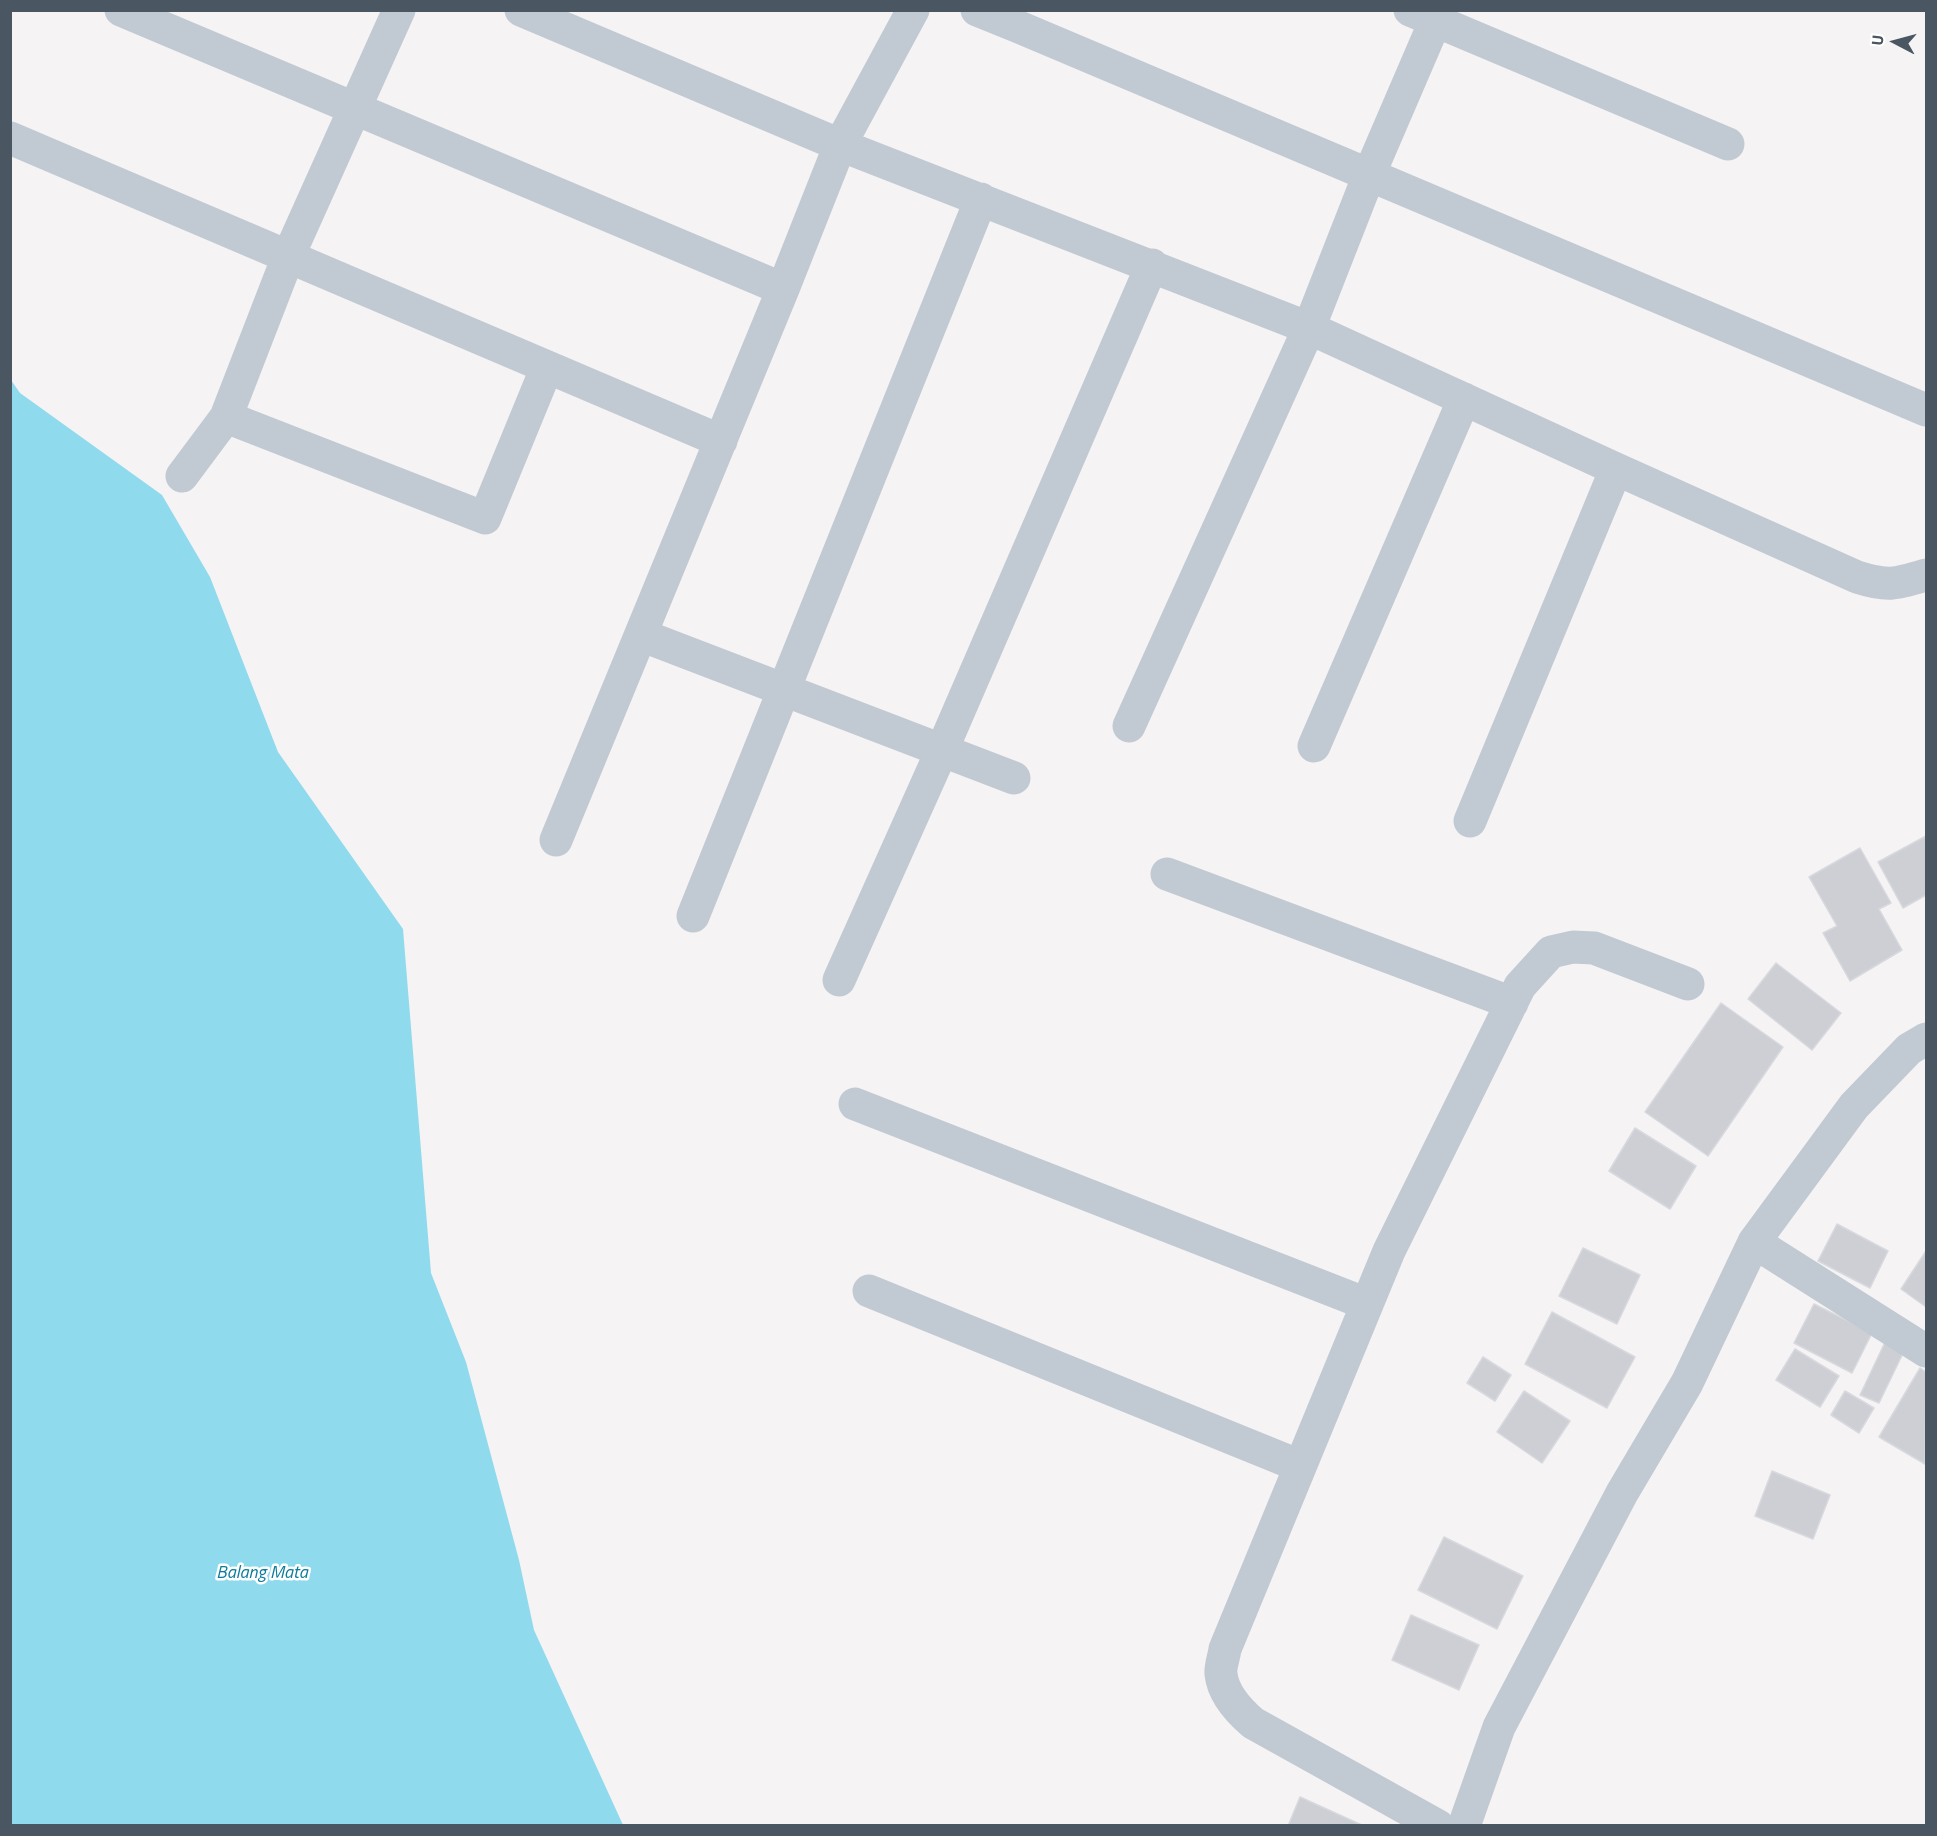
<!DOCTYPE html>
<style>
body{margin:0}
#map{position:relative;width:1937px;height:1836px;overflow:hidden;background:#f5f3f3;font-family:"Titillium Web",sans-serif}
canvas{display:block}
.frame{position:absolute;inset:0;border:12px solid #4a5661;pointer-events:none}
.north{position:absolute;left:1865px;top:12px;width:60px;height:60px;-webkit-text-stroke:4px #fff;paint-order:stroke;rotate:276deg;font-size:16px;font-weight:700;line-height:24px;text-align:center;color:#4a5661}
.north::after{content:'';display:block;margin:auto;width:21px;height:27px;background:#4a5661;clip-path:polygon(50% 0,100% 100%,50% 72%,0 100%)}
</style>
<div id="map">
<canvas width="1937" height="1836"></canvas>
<div class="frame"></div>
<div class="north">U</div>
</div>
<script>
const c = document.querySelector('canvas').getContext('2d');
c.lineJoin = 'round';
function fillPath(path, color) { c.fillStyle = color; c.fill(path, 'evenodd'); }
function trace(path, color, width, dash) { c.strokeStyle = color; c.lineWidth = width; c.lineCap = dash ? 'butt' : 'round'; c.setLineDash(dash || []); c.stroke(path); }
function label(font, color, halo, rows, align = 'center') {
  c.font = font + ' "Titillium Web",sans-serif'; c.lineWidth = 5; c.setLineDash([]); c.textBaseline = 'middle'; c.strokeStyle = halo; c.fillStyle = color; for (const [text, x, y, turn = 0] of rows) {
    c.save(); c.translate(x, y); c.rotate((+turn || 0) * Math.PI / 180); c.textAlign = isNaN(turn) ? turn : align; if (halo) c.strokeText(text, 0, 0); c.fillText(text, 0, 0); c.restore();
  }
}
fillPath(new Path2D(`
 M11 380 20 393 162 495 210 577 278 752 403 929 431 1273 466 1362 519 1560 534 1630 623 1825H11Z`), '#90daee');
const building = new Path2D(`
 M1926 836V895L1903 908 1878 862Z
 M1860 848 1891 903 1879 909 1902 950 1850 981 1823 933 1837 926 1809 877Z
 M1776 963 1841 1013 1812 1050 1748 999Z
 M1721 1003 1783 1047 1708 1156 1645 1112Z
 M1635 1128 1696 1166 1670 1209 1609 1171Z
 M1837 1224 1888 1251 1870 1288 1818 1261Z
 M1583 1248 1640 1275 1617 1324 1559 1296Z
 M1926 1251V1307L1901 1289Z
 M1814 1304 1872 1333 1852 1373 1794 1343Z
 M1552 1312 1635 1357 1607 1408 1525 1364Z
 M1888 1336 1907 1345 1879 1403 1860 1395Z
 M1795 1349 1839 1376 1820 1407 1776 1380Z
 M1483 1357 1511 1375 1495 1401 1467 1383Z
 M1920 1368 1926 1372 1925 1464 1879 1437Z
 M1524 1391 1570 1421 1542 1463 1497 1432Z
 M1845 1391 1874 1408 1859 1433 1831 1415Z
 M1772 1471 1830 1495 1813 1539 1755 1516Z
 M1444 1537 1523 1576 1497 1629 1418 1590Z
 M1411 1615 1479 1645 1459 1690 1392 1660Z
 M1300 1797 1364 1826H1288Z`);
fillPath(building, '#cdcfd5');
trace(building, '#d7d9de', 1.5);
trace(new Path2D(`
 M121 10 783 289
 M521 10 840 145 913 10
 M977 10 1019 27 1926 410
 M1410 10 1728 144
 M10 138 721 441
 M226 417 485 518 547 367
 M182 476 226 417 288 257 399 10
 M641 635 1014 778
 M1129 726 1309 328 1369 175 1440 10
 M1314 746 1464 399
 M1470 821 1616 469
 M556 840 783 289 840 145 1309 328 1616 469 1857 577C1888 587 1896 584 1926 575
 M1167 874 1512 1003
 M693 916 981 199
 M839 980 942 750 1152 265
 M855 1104 1367 1304
 M1754 1242 1926 1351
 M869 1291 1300 1466
 M1438 1826 1253 1723C1239 1711 1223 1693 1221 1674 1220 1667 1224 1657 1225 1649L1389 1251 1520 986 1551 952 1573 947 1594 948 1688 984
 M1464 1826 1499 1727 1622 1493 1687 1383 1754 1242 1854 1106 1909 1049 1926 1039`), '#c1cad2', 33);
label('italic 18px', '#0c7c9b', '#fff', [
 ["Balang Mata",262,1574]
]);
</script>
